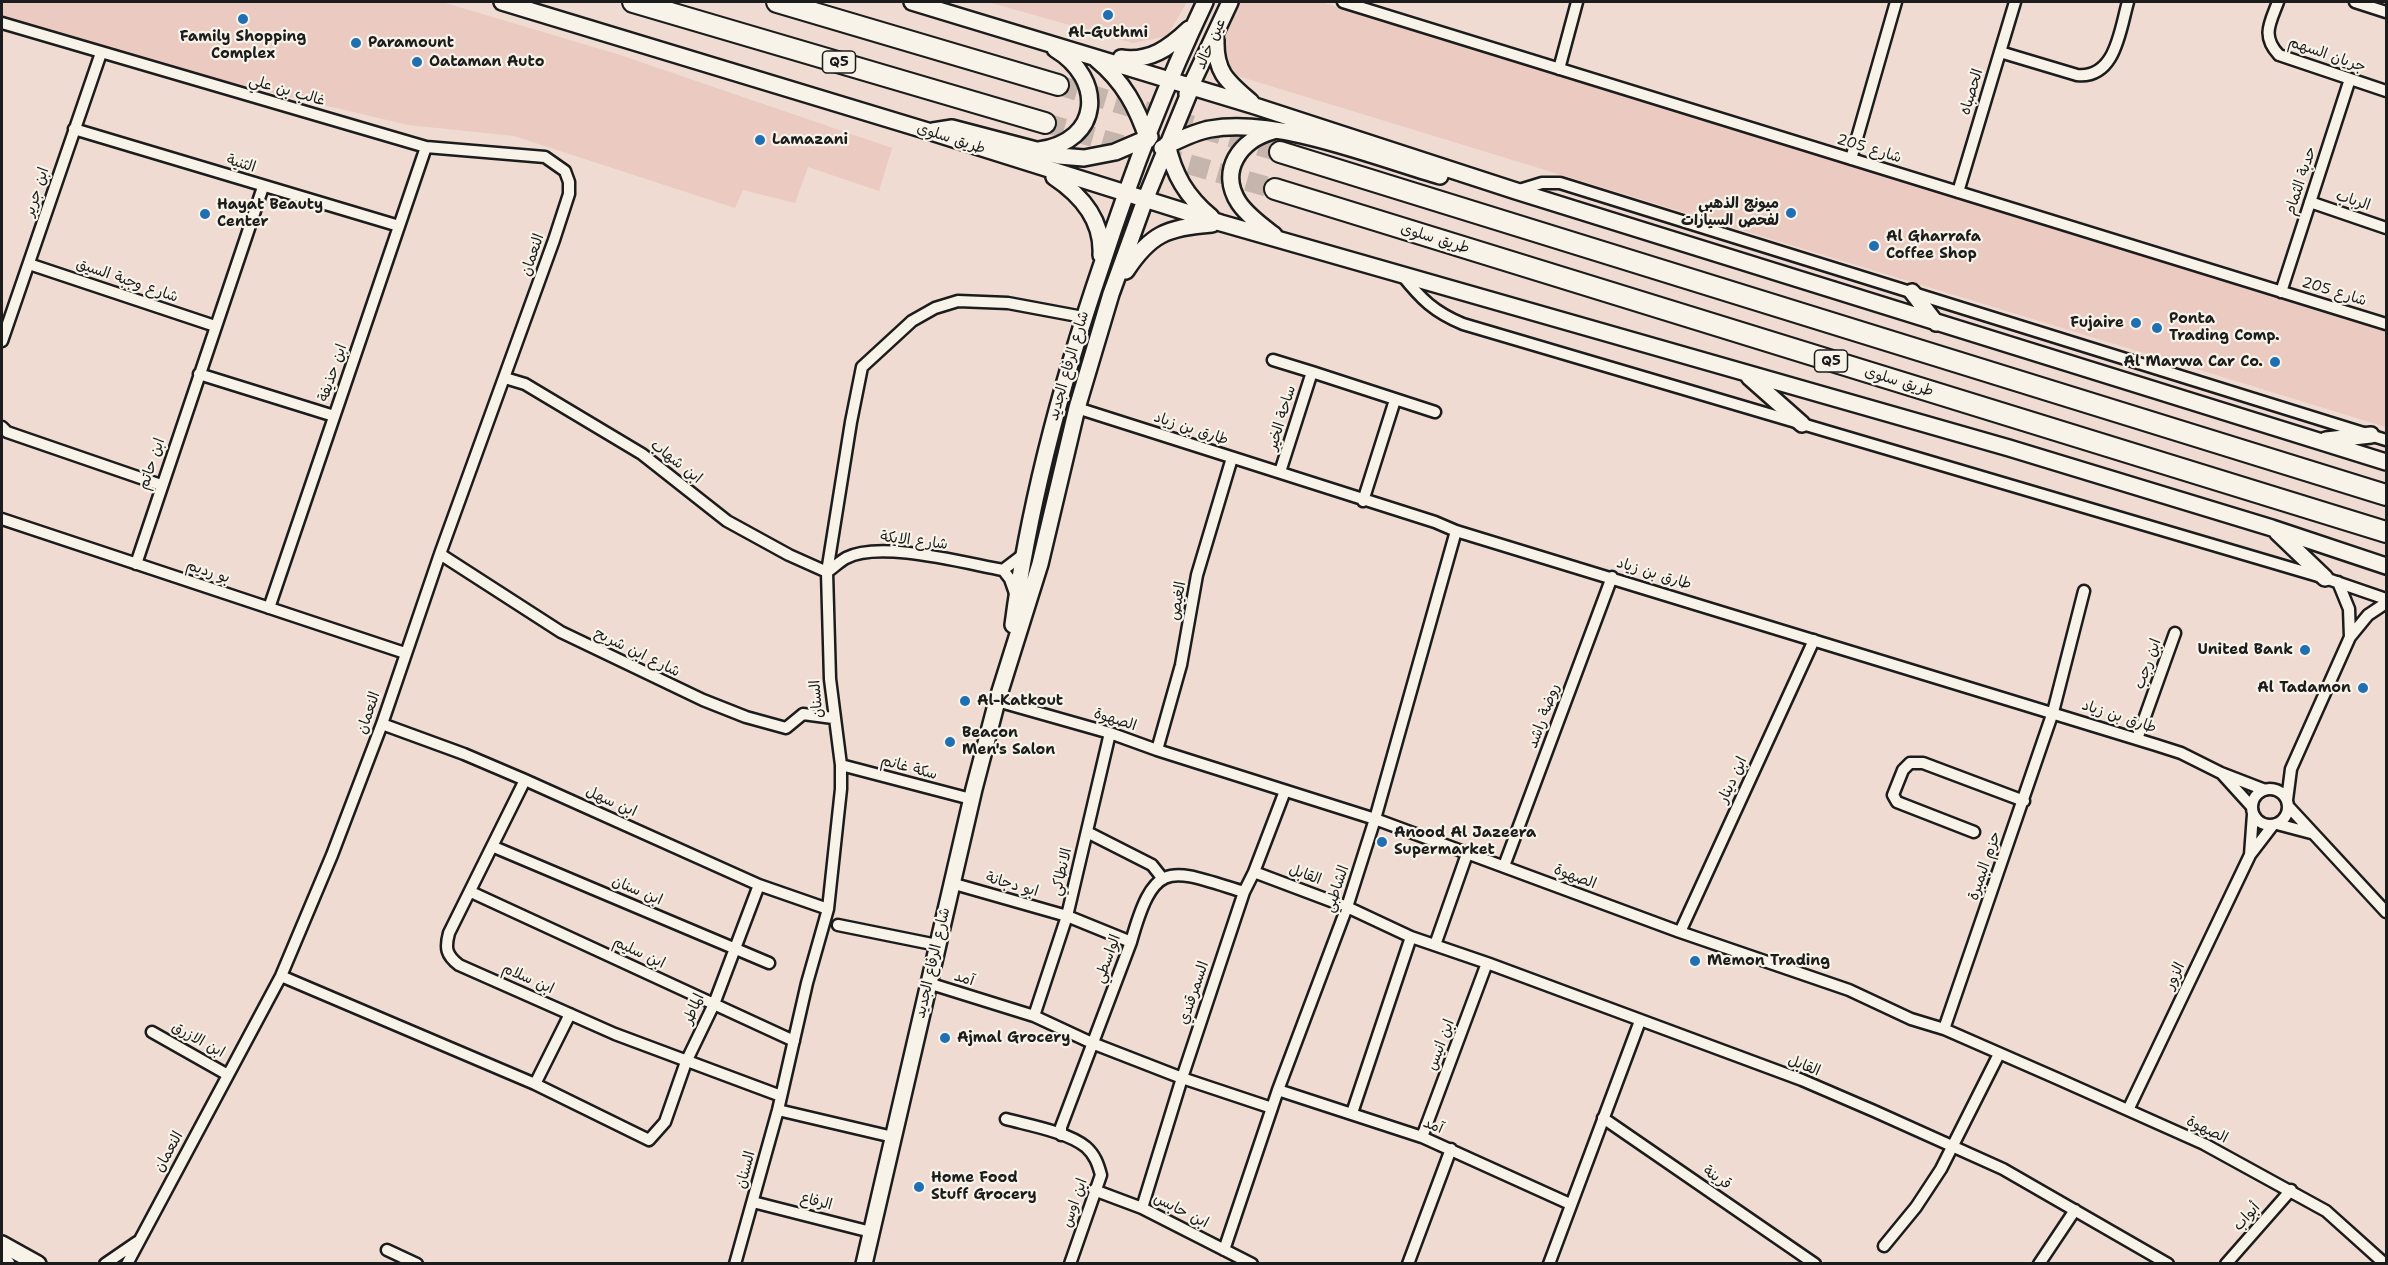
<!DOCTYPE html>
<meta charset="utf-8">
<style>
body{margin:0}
#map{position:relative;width:2388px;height:1265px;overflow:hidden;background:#efdbd1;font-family:"Shantell Sans",sans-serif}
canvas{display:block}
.frame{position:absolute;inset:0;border:3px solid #1c1c1c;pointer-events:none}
</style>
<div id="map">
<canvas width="2388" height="1265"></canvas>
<div class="frame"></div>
</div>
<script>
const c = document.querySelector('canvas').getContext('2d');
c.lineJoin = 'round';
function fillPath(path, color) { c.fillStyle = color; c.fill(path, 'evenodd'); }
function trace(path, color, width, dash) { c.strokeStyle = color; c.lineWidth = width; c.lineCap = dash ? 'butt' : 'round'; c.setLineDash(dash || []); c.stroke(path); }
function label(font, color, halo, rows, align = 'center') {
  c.font = font + ' "Shantell Sans","Playpen Sans Arabic",sans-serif'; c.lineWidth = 4.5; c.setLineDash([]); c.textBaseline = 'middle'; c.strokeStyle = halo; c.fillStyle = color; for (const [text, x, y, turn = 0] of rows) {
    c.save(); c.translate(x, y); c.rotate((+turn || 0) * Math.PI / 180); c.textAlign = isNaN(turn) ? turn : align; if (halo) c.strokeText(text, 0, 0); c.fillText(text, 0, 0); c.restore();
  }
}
fillPath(new Path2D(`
 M2 2H442L617 54 892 148 879 191 808 167 795 203 743 190 735 208 514 136 408 125 193 74 2 18Z
 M988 2H1187L1167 36 1133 43Z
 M1238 2H1321L2386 332V427L1228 73 1220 37Z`), '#eacac1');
trace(new Path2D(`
 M1058 85 1280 152
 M1045 123 1275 189`), '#c5b5ad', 20, [20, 10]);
const street = new Path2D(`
 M1343 2 2386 324
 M2278 2C2270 23 2261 36 2279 55L2386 91
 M2355 2 2386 12
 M2 23 426 147 545 157 565 171 569 182V194L554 240 440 554 382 724 332 855 281 976 127 1264
 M2000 52 2077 75C2116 79 2120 29 2128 2
 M1559 69 1577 2
 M74 129 399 226
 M1851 159 1896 2
 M1516 191 1542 183H1560L2386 440
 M1958 192 2015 2
 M2310 202 2386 228
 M29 264 215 326
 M1402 275C1421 299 1434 312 1463 324L2325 578 2386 599
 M2281 292 2350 79
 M2 341 101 53
 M1273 360 1312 372
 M199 374 334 416
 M505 378 525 384 642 454 727 521 789 555 827 572
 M1077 408 1435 522 1456 531 2156 745 2181 753 2221 773 2265 790
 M2 427 7 432 161 485
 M1280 472 1312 372 1435 412
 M1363 501 1395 400
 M2 519 405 653
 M440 554 561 632 703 700 746 717 786 728 803 714 833 718
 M136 564 263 187
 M1003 570 1024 554
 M827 572C833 568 839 562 846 558 880 540 964 563 1003 570L1010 579 1016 596
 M2338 582 2349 609 2350 637
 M269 608 426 147
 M997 701 1110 733 1157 750 1375 819 1680 932 1849 990 1911 1019 1944 1029 2056 1078 2204 1144 2326 1211 2385 1264
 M382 724 464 754 525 780 759 885 828 909
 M2137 739 2175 633
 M1157 750 1181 665 1197 575 1232 458
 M841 765 971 799
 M2223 775 2252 807
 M525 780 449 933C445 948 446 955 459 965L615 1034 781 1096
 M2252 807a18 18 0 1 1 36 0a18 18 0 1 1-36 0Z
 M2287 800 2291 769 2350 637 2368 615 2386 603
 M2288 806 2386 912
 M2277 824 2311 833
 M1087 832 1152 865 1163 879
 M1974 832 1897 802 1893 795 1903 770 1910 763H1923L2024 801
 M494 847 769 963
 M2250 855 2253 814
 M1504 866 1612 577
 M1254 872 1347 907 1411 937 1487 963 1802 1080 1874 1111 2003 1169 2168 1264
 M951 883 1067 916 1131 942
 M471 892 794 1041
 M838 925 937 945
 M1680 932 1814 640
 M1435 945 1467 854
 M281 976 535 1084 649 1140 665 1122 686 1062 714 1004 759 885
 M928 983 1034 1016 1092 1043 1182 1078 1272 1108
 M1034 1016 1067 916 1110 733
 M1944 1029 2053 712 2084 591
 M152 1032 228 1075
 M535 1084 570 1014
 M1278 1090 1422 1137 1570 1204
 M778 1110 893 1137
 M2128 1110 2250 855 2273 825
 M1352 1113 1411 937
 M1603 1118 1815 1264
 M1006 1119C1028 1125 1068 1132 1086 1147 1095 1155 1098 1164 1101 1175L1070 1264
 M1061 1135V1127L1131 942C1155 857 1169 869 1244 892
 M1422 1137 1487 963
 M1094 1190 1142 1208 1252 1264
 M753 1202 871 1232
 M1142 1208 1182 1078 1244 892 1254 872 1285 791
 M1884 1246 1916 1207 1941 1169 1999 1054
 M387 1250 417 1264
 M1224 1250 1278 1090 1347 907 1375 819 1456 531
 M105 1264 137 1242
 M735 1264 778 1110 807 983 828 909 841 789V765L830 679 827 572 851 422 862 367 912 321 935 308 958 301 1008 303 1083 317
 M1408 1264 1451 1149
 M1549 1264 1640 1021
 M2039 1264 2075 1210
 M2226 1264 2291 1190`);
const secondary = new Path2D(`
 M502 2 931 132 1221 223 2009 448 2272 528 2386 566
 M912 2 1255 106 1516 191 2386 462
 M1216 40C1215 73 1228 82 1251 102
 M1121 58C1150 62 1169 48 1189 29
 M1096 59C1124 82 1137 107 1148 140
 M1187 94 1230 2
 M933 131 952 128 1059 156 1084 158 1115 152 1150 137
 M1273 131C1240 140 1218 171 1239 203 1248 216 1262 226 1274 235
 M1167 144C1174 175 1186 196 1211 217
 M1162 148C1177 141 1193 132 1210 129 1277 117 1374 157 1440 176
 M1039 150C1102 141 1105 79 1055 49
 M1054 177C1081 195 1103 220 1101 255
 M1126 271C1150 234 1168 227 1212 224
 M1912 292 1936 323
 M1749 377 1802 424
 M2326 440 2371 435
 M2277 532 2325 578
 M1013 625C1029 502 1062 381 1102 264 1131 175 1165 86 1205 2
 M2 1244 38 1264
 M2 1260 7 1264
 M864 1264 974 789 997 701 1040 564 1077 408 1111 294 1145 200 1192 86`);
const highway = new Path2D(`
 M633 2 1045 123
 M777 2 1058 85
 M1280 152 2386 495
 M1275 189 2386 532`);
trace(street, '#1c1c1c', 15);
trace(secondary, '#1c1c1c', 20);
trace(highway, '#1c1c1c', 24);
trace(street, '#f7f3e8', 10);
trace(secondary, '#f7f3e8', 15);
trace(highway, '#f7f3e8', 20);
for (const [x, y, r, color] of [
 [1108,15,6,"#1f6fb2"],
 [243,19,6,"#1f6fb2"],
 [356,43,6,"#1f6fb2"],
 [417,62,6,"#1f6fb2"],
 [760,140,6,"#1f6fb2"],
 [1791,213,6,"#1f6fb2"],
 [205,214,6,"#1f6fb2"],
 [1874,246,6,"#1f6fb2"],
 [2136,323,6,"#1f6fb2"],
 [2157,328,6,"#1f6fb2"],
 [2275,362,6,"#1f6fb2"],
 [2305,650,6,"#1f6fb2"],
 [2363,688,6,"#1f6fb2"],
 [965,701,6,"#1f6fb2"],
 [950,742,6,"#1f6fb2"],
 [1382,842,6,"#1f6fb2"],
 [1695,961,6,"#1f6fb2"],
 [945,1038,6,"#1f6fb2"],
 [919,1187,6,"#1f6fb2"]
]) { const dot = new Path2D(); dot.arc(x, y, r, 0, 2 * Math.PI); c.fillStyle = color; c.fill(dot); trace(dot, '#f7f3e8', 2); }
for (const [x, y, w] of [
 [839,62,33],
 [1831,361,33]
]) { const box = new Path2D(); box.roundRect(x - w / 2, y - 11, w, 22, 4.5); c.fillStyle = '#f7f3e8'; c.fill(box); trace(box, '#1c1c1c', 1.5); }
label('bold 14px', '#1c1c1c', null, [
 ["Q5",839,62],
 ["Q5",1831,361]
]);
label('bold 15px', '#1c1c1c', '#f7f3e8', [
 ["Al-Guthmi",1108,33,"center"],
 ["Family Shopping",243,37,"center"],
 ["Complex",243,54,"center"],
 ["Paramount",368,43],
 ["Oataman Auto",429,62],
 ["Lamazani",772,140],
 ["ميونج الذهبي",1779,204,"right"],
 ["لفحص السيارات",1779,221,"right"],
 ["Hayat Beauty",217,205],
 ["Center",217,222],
 ["Al Gharrafa",1886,237],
 ["Coffee Shop",1886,254],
 ["Ponta",2169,319],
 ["Trading Comp.",2169,336],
 ["Fujaire",2124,323,"right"],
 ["Al Marwa Car Co.",2263,362,"right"],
 ["United Bank",2293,650,"right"],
 ["Al Tadamon",2351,688,"right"],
 ["Al-Katkout",977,701],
 ["Beacon",962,733],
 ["Men's Salon",962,750],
 ["Anood Al Jazeera",1394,833],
 ["Supermarket",1394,850],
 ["Memon Trading",1707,961],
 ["Ajmal Grocery",957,1038],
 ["Home Food",931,1178],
 ["Stuff Grocery",931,1195]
], 'left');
label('15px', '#1c1c1c', '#f7f3e8', [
 ["عين خالد",1211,44,-66],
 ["جريان السهم",2327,55,19],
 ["غالب بن علي",287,91,16],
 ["الحصباه",1972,92,-73],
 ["طريق سلوى",951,139,18],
 ["شارع 205",1869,149,17],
 ["الثنية",241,164,17],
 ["حدبة الثمام",2301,181,-72],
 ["ابن جرير",37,192,-72],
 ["الرباب",2353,201,18],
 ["طريق سلوى",1435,239,17],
 ["النعمان",533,255,-71],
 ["شارع وجبة السيق",127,281,19],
 ["شارع 205",2334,292,17],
 ["شارع الرفاع الجديد",1069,366,-74],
 ["ابن حذيفة",333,373,-71],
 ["طريق سلوى",1899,382,17],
 ["ساحة الخير",1282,418,-73],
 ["طارق بن زياد",1191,429,18],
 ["ابن شهاب",676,462,38],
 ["ابن حاتم",152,464,-71],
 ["شارع الايكة",914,541,7],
 ["بو رديم",208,572,18],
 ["طارق بن زياد",1654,574,17],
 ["الغيص",1178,601,-80],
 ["شارع ابن شريح",637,653,26],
 ["ابن رجب",2148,664,-70],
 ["السنان",817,699,-95],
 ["النعمان",369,713,-71],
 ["روضة راشد",1544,716,-70],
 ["طارق بن زياد",2119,717,18],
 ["الصهوة",1115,720,18],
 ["سكة غانم",909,768,15],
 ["ابن دينار",1733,780,-65],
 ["ابن سهل",611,802,24],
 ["حزم البمبرة",1985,866,-71],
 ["الانطاكي",1062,872,-77],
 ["القابل",1305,875,20],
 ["الصهوة",1575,877,21],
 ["ابو دجانة",1012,885,16],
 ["الشاطبي",1337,889,-71],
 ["ابن سنان",637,891,23],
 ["ابن سليم",639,953,25],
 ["الواسطي",1108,959,-70],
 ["شارع الرفاع الجديد",933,963,-77],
 ["الزور",2175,976,-65],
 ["ابن سلام",528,979,24],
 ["آمد",964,979,17],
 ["السمرقندي",1194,993,-71],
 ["الماطر",694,1009,-66],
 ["ابن الازرق",198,1040,29],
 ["ابن انيس",1441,1045,-69],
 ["القابل",1804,1066,22],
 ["آمد",1433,1126,22],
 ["الصهوة",2207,1130,26],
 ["النعمان",169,1152,-61],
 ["السنان",746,1170,-75],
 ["قرينة",1717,1178,34],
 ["الرفاع",816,1202,14],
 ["ابن اوس",1075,1203,-71],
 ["ابن حابس",1181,1211,27],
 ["أبواب",2247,1217,-48]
]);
</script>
